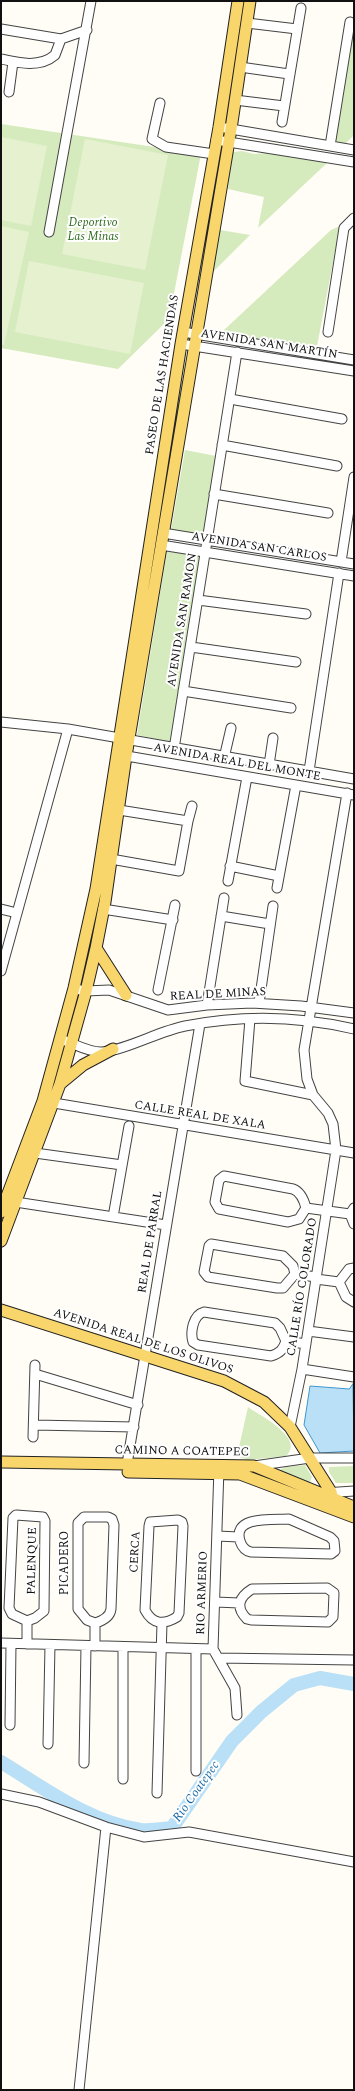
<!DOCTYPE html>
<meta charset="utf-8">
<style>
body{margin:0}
#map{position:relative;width:355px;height:2091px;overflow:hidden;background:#fffdf5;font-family:Spectral,serif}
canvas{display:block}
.frame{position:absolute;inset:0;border:2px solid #111;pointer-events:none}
</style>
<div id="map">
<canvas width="355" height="2091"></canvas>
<div class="frame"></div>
</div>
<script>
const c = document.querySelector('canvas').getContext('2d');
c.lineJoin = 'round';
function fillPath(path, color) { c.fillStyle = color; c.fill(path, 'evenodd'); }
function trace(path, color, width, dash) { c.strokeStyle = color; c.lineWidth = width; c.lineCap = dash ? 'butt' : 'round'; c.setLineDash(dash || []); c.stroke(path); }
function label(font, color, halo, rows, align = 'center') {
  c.font = font + ' Spectral,serif'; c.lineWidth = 4; c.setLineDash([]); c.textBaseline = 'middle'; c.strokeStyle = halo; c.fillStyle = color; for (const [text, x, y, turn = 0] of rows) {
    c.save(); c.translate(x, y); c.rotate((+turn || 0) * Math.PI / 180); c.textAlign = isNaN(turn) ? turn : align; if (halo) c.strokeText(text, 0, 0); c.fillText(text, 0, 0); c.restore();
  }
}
fillPath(new Path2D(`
 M353 35 354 135 344 145 334 143Z
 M1 124 201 154 169 319 118 369 1 348Z
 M242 151 254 154 266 153 327 163 258 228 264 197 228 189 231 155 234 152Z
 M340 226 317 346 237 336 223 331 331 230Z
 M220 230 250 235 213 272Z
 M185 450 216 456 204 535 171 530Z
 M167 551 201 557 170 742 137 735Z
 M248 1407C259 1415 306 1438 286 1456L248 1460 237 1456Z
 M305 1465 312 1477 310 1482 301 1480 280 1470 285 1467Z
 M354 1466V1483H336L329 1472V1467Z`), '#d5ebbd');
fillPath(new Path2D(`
 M1 137 47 146 31 226 1 220Z
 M85 139 168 155 145 270 62 254Z
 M1 226 29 232 4 345 1 344Z
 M29 261 144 283 130 354 15 332Z`), '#e6f2cf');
const water = new Path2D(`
 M353 1384 354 1451 320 1453 304 1425 310 1386 349 1389Z`);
fillPath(water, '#b9e0f7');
trace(water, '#3f96cf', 1);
trace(new Path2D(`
 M1 1762C44 1788 90 1823 141 1830 151 1831 162 1829 172 1828L232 1741 261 1712 294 1685 320 1678 354 1684`), '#b9e0f7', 14);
const minor = new Path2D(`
 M247 23 297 29
 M1 29 61 39 87 30
 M1 59C19 63 40 68 55 55L61 39
 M240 67 289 74
 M9 92 13 62
 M235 100 284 106
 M160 103 152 139 166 147 214 154
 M282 122 301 8
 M225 128 354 150
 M216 140 354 162
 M330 146 350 22
 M49 232 91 1
 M183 332 354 360
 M328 332 344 228 354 218
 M181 344 354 371
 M230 399 342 419
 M222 445 337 466
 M214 494 328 513
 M163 533 354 564
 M161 545 354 576
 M341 562 354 477
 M198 600 306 614
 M191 647 296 662
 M183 691 291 708
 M1 722 68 729 354 779
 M174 749 237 352
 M121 755 354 795
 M224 758 231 728
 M269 765 273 738
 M309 771 339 573
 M188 821 192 806
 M111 859 179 871 188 821 119 810
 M230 866 279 876
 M228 881 247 777
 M277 888 296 785
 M1 909 17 913
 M103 909 173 920
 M221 916 270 924
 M1 971 68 729
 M80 990 86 991 109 990 168 1010 207 1005 252 1003 301 1006 354 1013
 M158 990 175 905
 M259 1003 273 906
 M207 1005 224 898
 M250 1019 245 1081 313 1095
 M60 1039C73 1043 87 1052 101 1052 124 1051 159 1031 185 1026 240 1015 299 1016 354 1029
 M48 1102 354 1153
 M35 1153 122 1165
 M224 1176 293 1189C301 1192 304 1200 306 1208L299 1219 288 1222 219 1209 215 1202 219 1180Z
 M9 1201 166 1225
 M306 1208 350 1214
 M354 1208 350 1214 354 1224
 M113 1217 129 1126
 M211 1244 283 1256 293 1266 295 1274 283 1288H277L208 1277 204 1272 209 1246Z
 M354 1268 349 1269 339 1282 346 1297 354 1302
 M295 1274 316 1277
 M316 1279 339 1282
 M204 1312 275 1323 280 1328 286 1341C283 1350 280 1353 271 1356L198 1345 193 1342C190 1332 193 1315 204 1312Z
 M308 1331 354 1337
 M286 1341 306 1344
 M302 1369 354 1377
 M35 1374 138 1405
 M34 1425 134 1427
 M290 1427 302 1369 336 1150 333 1124 328 1113 313 1095 307 1079 304 1050 347 793
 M33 1437 35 1365
 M127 1464 200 1024
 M254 1466 310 1458H354
 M219 1468 213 1649 235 1688 237 1715
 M324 1493 354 1491
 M16 1515 43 1517 45 1521 44 1611 35 1618 27 1621 12 1614 9 1608 13 1518Z
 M84 1517H108L112 1519 114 1525 111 1609C110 1617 102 1621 95 1623L87 1620 78 1609V1523Z
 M289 1519 330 1537 334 1541 335 1551 331 1554 251 1552C245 1551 242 1547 240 1541 232 1515 274 1520 289 1519Z
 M178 1520 182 1522 183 1526 179 1613 177 1617C164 1625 153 1625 145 1610L149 1526 150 1522Z
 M217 1536 239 1537
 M327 1588 334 1593 333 1617 328 1622 251 1620 247 1619C235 1607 239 1597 252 1589Z
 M216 1602 239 1603
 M1 1643 213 1649
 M27 1644V1621
 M95 1646V1623
 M123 1647V1779
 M196 1649V1771
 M218 1658 354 1660
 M10 1725 11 1644
 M48 1744 50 1645
 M84 1763 86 1646
 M157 1793 162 1623
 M1 1794 39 1802 106 1827 144 1837 189 1832 354 1862
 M79 2090 106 1827`);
const major = new Path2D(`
 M96 948 126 995
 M60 1084 83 1065 113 1049
 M1 1212 43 1101 74 988 96 889 181 344 219 127 238 1
 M1 1241 60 1084 86 991 96 948 105 902 126 756 231 129 250 1
 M1 1310 224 1381 264 1402 290 1427 331 1492 336 1510
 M1 1462 254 1466 354 1507
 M128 1472 240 1474 354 1517`);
trace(minor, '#444', 11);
trace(major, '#222', 13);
trace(minor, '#fff', 9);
trace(major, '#f9d66b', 11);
label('italic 12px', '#2f6b1f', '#fff', [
 ["Deportivo",93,224],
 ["Las Minas",93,238]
]);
label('12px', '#111', '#fff', [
 ["AVENIDA SAN MARTÍN",269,345,9],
 ["PASEO DE LAS HACIENDAS",163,375,-81],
 ["AVENIDA SAN CARLOS",259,548,9],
 ["AVENIDA SAN RAMON",183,620,-81],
 ["AVENIDA REAL DEL MONTE",237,763,10],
 ["REAL DE MINAS",218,995,-3],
 ["CALLE REAL DE XALA",200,1116,9],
 ["REAL DE PARRAL",151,1242,-81],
 ["CALLE RÍO COLORADO",303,1287,-81],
 ["AVENIDA REAL DE LOS OLIVOS",143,1342,18],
 ["CAMINO A COATEPEC",182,1452,1],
 ["CERCA",136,1552,-87],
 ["PALENQUE",33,1561,-89],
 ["PICADERO",66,1563,-90],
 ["RIO ARMERIO",203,1593,-88]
]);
label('italic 13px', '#1768a6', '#fff', [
 ["Rio Coatepec",197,1792,-55]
]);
</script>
